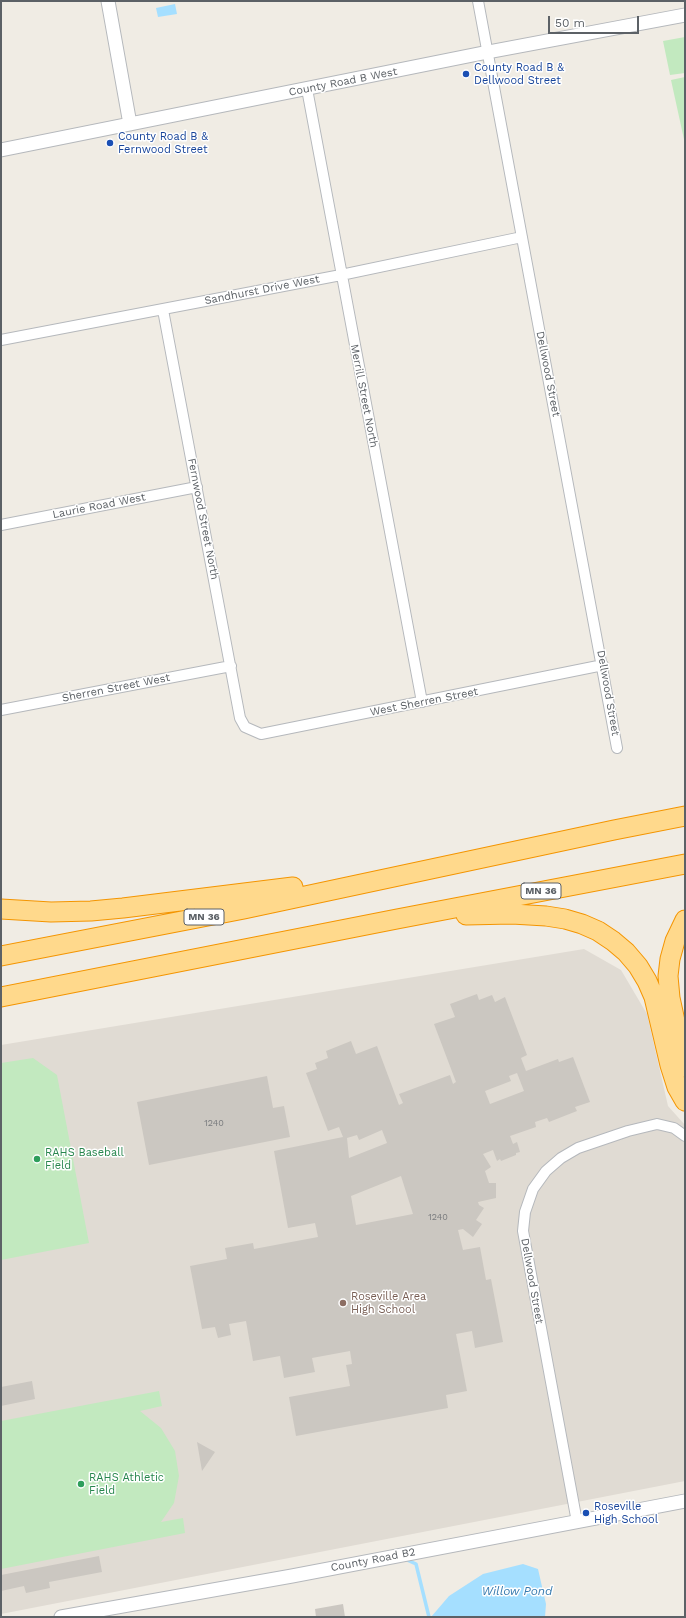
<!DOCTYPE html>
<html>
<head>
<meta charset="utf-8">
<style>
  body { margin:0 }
  #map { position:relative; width:686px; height:1618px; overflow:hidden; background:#f0ece4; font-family:"Work Sans",sans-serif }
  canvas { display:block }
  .frame { position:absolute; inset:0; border:2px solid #5c6166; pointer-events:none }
  .scale { position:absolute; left:548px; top:16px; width:91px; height:18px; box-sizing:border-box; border:2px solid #5c6166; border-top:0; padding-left:5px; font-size:12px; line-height:14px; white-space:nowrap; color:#5c6166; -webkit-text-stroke:3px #fff; paint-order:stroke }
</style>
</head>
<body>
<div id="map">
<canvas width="686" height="1618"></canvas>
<div class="frame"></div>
<div class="scale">50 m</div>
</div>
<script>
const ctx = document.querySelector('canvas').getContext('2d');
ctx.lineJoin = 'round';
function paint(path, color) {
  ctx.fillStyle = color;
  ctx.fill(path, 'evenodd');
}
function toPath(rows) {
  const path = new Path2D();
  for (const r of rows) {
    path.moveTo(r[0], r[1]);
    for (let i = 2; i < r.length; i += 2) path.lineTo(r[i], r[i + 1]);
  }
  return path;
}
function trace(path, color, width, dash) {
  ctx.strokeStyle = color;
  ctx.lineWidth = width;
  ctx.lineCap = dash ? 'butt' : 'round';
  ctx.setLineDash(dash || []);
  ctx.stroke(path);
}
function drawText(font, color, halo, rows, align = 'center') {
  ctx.font = font + ' "Work Sans",sans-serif';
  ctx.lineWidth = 3;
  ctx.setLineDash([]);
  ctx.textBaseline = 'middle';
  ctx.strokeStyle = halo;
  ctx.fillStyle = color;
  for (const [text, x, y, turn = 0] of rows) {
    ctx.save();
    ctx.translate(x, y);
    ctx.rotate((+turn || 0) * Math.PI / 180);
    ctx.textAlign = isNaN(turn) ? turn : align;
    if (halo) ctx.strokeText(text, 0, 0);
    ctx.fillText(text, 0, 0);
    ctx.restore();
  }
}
paint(toPath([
  [584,949,621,970,647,1014,668,1106,685,1125,685,1481,1,1614,1,1045]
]), '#e0dbd3');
paint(toPath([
  [685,37,685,73,670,75,663,41],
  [685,77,685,144,671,80],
  [33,1058,57,1075,89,1243,1,1260,1,1063],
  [159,1391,162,1406,140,1411,161,1428,175,1451,179,1476,174,1503,161,1522,183,1518,185,1533,1,1569,1,1421]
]), '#c2e9bf');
paint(toPath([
  [175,4,177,14,158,17,156,8],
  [523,1564,538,1569,546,1604,545,1617,431,1617,449,1596,483,1574]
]), '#a5dfff');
trace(toPath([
  [405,1559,416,1564,429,1617]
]), '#a5dfff', 3.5);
paint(toPath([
  [477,994,479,1000,492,995,495,1002,505,997,527,1055,521,1058,526,1071,558,1059,559,1062,573,1057,590,1102,575,1107,577,1111,549,1122,547,1118,535,1122,536,1127,510,1136,513,1144,517,1142,520,1152,516,1153,516,1155,501,1161,500,1159,497,1161,493,1150,483,1154,491,1167,485,1171,489,1183,496,1183,496,1198,478,1202,479,1205,484,1208,476,1220,482,1224,473,1237,463,1229,458,1230,463,1250,480,1247,486,1280,491,1279,503,1342,475,1348,472,1331,456,1334,467,1391,446,1395,448,1408,296,1436,289,1397,350,1386,346,1365,352,1364,350,1351,312,1358,315,1372,284,1378,280,1356,253,1361,246,1321,229,1324,231,1335,218,1338,215,1327,202,1329,190,1266,227,1259,225,1248,253,1243,254,1249,318,1237,315,1223,288,1228,274,1151,343,1137,339,1127,328,1131,306,1073,317,1069,315,1063,328,1058,326,1051,351,1041,356,1054,377,1046,399,1105,403,1103,399,1094,450,1075,453,1084,456,1082,434,1024,455,1017,450,1004],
  [517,1073,524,1091,490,1104,485,1091,511,1081,509,1076],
  [382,1130,387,1143,349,1158,347,1138,357,1135,359,1140],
  [401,1176,413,1214,356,1225,351,1196],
  [267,1076,273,1108,284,1106,290,1137,149,1165,137,1102],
  [32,1381,35,1399,1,1406,1,1387],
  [197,1442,215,1452,202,1471],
  [99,1556,102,1572,49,1582,50,1588,26,1593,24,1586,1,1591,1,1575],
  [343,1604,345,1617,316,1617,315,1609]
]), '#cbc7c1');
const minor = toPath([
  [478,1,617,748],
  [307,89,422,702],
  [163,310,240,718,245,727,261,734,603,665],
  [1,340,341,275,522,237],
  [1,525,197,487],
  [1,710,231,666],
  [577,1522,523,1231,525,1212,533,1189,546,1171,561,1158,578,1148,628,1131,657,1124,674,1128,685,1136]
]);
const tertiary = toPath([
  [108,1,130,124],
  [1,150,488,52,685,15],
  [61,1617,292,1576,685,1501]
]);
const motorway = toPath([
  [1,909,51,912,91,911,123,908,293,887],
  [466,915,512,914,546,916,565,919,582,924,598,931,613,941,626,952,638,966,647,981,654,997,670,1065,677,1087,685,1101],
  [685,920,675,941,670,959,668,976,670,998,685,1067],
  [1,956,244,909,614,830,685,816],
  [1,997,397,919,685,864]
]);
trace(minor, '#b5b8bc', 12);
trace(tertiary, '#b5b8bc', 15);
trace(motorway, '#f49500', 21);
trace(minor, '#fff', 10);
trace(tertiary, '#fff', 13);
trace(motorway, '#ffd98c', 19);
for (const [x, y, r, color] of [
  [466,74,4,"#1a4fb4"],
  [110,143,4,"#1a4fb4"],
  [37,1159,4,"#2e9e5b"],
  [343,1303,4,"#8d6e63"],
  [81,1484,4,"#2e9e5b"],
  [586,1513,4,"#1a4fb4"]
]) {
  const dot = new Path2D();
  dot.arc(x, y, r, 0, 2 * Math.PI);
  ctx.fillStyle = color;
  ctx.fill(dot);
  trace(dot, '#fff', 1.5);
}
drawText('9px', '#787a7d', null, [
  ["1240",214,1123],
  ["1240",438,1217]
]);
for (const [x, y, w] of [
  [541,891,40],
  [204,917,40]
]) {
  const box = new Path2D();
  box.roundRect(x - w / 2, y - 8, w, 16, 3);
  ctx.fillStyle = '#fff';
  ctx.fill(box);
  trace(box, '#5c6166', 1);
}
drawText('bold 10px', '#5c6166', null, [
  ["MN 36",541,891],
  ["MN 36",204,917]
]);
drawText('11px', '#164399', '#fff', [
  ["County Road B &",474,68],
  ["Dellwood Street",474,81],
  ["County Road B &",118,137],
  ["Fernwood Street",118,150],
  ["Roseville",594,1507],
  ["High School",594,1520]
], 'left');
drawText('11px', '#5c6166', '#fff', [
  ["County Road B West",343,82,-11],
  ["Sandhurst Drive West",262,290,-11],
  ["Dellwood Street",548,374,79],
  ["Merrill Street North",364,396,79],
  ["Laurie Road West",99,506,-11],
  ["Fernwood Street North",203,519,79],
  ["Sherren Street West",116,688,-11],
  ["Dellwood Street",608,693,80],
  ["West Sherren Street",424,702,-11],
  ["Dellwood Street",532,1281,80],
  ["County Road B2",373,1560,-11]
]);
drawText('11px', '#27864d', '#fff', [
  ["RAHS Baseball",45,1153],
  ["Field",45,1166],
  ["RAHS Athletic",89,1478],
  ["Field",89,1491]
], 'left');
drawText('11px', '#785e54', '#fff', [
  ["Roseville Area",351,1297],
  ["High School",351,1310]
], 'left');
drawText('italic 12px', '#377bb0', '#fff', [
  ["Willow Pond",517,1591]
]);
</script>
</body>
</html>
